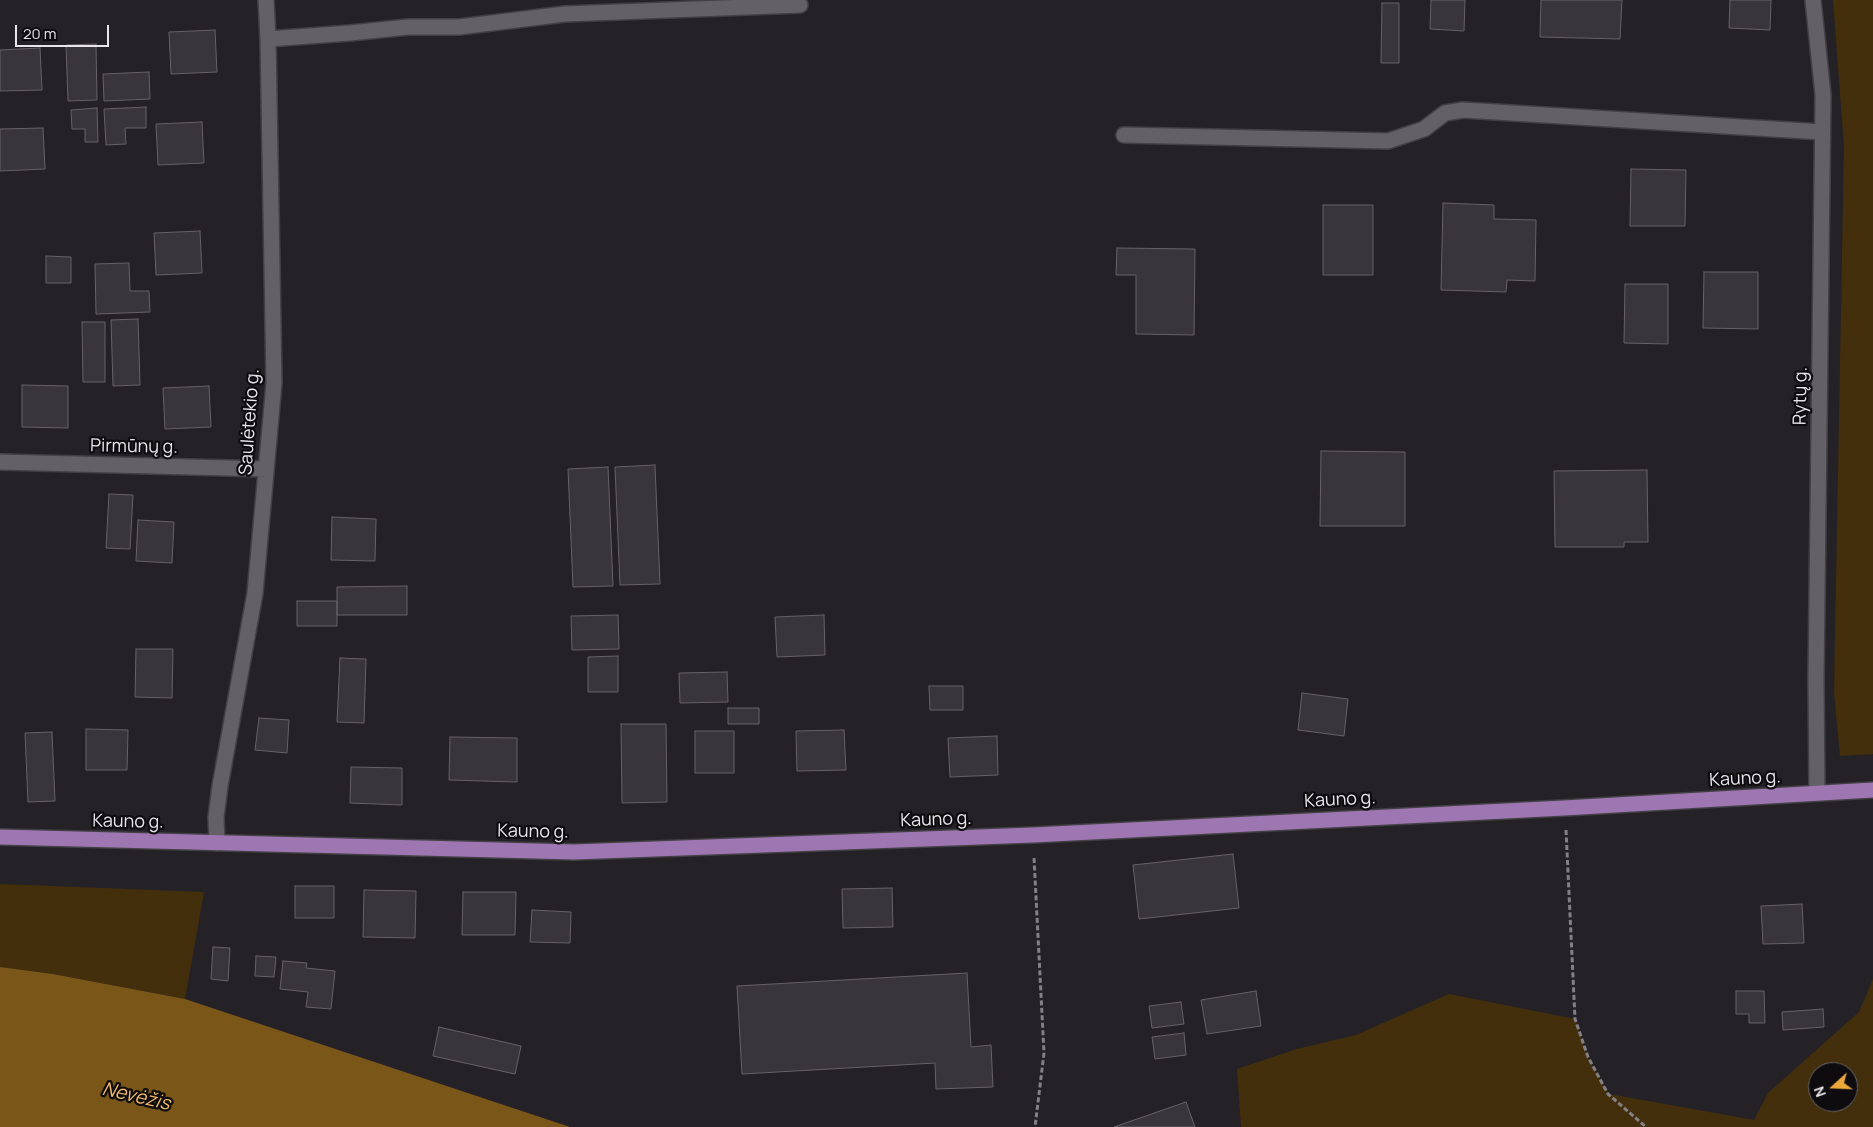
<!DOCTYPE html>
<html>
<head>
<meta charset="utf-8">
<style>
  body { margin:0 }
  #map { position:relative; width:1873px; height:1127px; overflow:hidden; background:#252227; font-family:Manrope,sans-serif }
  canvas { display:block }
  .north { position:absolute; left:1808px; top:1062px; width:50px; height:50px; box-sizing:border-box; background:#0e0c0e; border:1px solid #656366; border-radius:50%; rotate:250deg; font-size:14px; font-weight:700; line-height:20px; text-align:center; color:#e8e6ea }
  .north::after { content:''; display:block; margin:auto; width:18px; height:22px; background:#eba93a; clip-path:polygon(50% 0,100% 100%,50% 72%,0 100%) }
  .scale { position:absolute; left:15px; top:25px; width:94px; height:22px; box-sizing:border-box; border:2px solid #e8e6ea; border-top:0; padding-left:6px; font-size:15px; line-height:18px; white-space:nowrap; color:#e8e6ea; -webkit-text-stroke:4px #0e0c0e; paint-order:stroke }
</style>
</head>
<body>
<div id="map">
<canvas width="1873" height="1127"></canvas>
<div class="north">N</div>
<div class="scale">20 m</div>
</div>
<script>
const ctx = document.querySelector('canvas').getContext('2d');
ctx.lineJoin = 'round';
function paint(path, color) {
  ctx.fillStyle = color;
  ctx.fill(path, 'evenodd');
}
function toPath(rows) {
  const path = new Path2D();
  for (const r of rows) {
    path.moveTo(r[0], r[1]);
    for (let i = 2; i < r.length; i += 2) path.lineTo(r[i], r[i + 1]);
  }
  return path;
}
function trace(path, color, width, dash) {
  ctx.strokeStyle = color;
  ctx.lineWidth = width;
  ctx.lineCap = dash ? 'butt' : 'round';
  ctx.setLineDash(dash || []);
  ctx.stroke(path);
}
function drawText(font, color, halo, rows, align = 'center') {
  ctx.font = font + ' Manrope,sans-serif';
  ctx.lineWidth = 4.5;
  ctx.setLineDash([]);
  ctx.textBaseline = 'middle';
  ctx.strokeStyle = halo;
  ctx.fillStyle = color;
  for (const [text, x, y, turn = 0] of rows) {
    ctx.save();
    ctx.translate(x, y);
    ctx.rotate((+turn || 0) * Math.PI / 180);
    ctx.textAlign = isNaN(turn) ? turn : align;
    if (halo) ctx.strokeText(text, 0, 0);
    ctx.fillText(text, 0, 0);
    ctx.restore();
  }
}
paint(toPath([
  [1833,0,1873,0,1873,754,1840,756,1834,692,1844,146],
  [0,884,204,892,185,999,53,974,0,967],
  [1873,979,1873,1127,1241,1127,1237,1069,1297,1049,1356,1035,1449,994,1575,1019,1588,1057,1609,1094,1754,1120,1768,1093,1859,1012],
  [1818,1072,1848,1072,1848,1102,1818,1102]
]), '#442f0d');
paint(toPath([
  [0,967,53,974,185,999,570,1127,0,1127]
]), '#7a5619');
const building = toPath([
  [1431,0,1465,0,1464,31,1430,29,1431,0],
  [1541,0,1622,0,1620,39,1540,37,1541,0],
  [1730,0,1771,0,1770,30,1729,28,1730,0],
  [1382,3,1399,3,1399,63,1381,63,1382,3],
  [215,30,217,72,171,74,169,32,215,30],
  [96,44,97,100,68,101,66,45,96,44],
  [40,48,42,90,0,91,0,50,40,48],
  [149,72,150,99,104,101,103,74,149,72],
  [146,107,146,128,125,128,126,144,106,145,104,109,146,107],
  [97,108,98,142,85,142,85,129,72,129,71,110,97,108],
  [202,122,204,163,158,165,156,124,202,122],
  [43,128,45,169,0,171,0,129,43,128],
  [1631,169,1686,170,1685,226,1630,226,1631,169],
  [1443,203,1494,205,1494,219,1536,220,1535,281,1507,280,1506,292,1441,290,1443,203],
  [1323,205,1373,205,1373,275,1323,275,1323,205],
  [200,231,202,273,156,275,154,233,200,231],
  [1117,248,1195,249,1194,335,1136,334,1136,275,1116,275,1117,248],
  [46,256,71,257,71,283,46,283,46,256],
  [129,263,130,291,149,291,150,312,96,314,95,264,129,263],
  [1704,272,1758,272,1758,329,1703,328,1704,272],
  [1625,284,1668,284,1668,344,1624,343,1625,284],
  [138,319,140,385,113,386,111,320,138,319],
  [82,322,105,322,105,382,83,382,82,322],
  [22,385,68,386,68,428,22,427,22,385],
  [209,386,211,427,165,429,163,388,209,386],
  [1321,451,1405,452,1405,526,1320,526,1321,451],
  [655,465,660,584,620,585,615,467,655,465],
  [608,467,613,586,573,587,568,469,608,467],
  [1647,470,1648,542,1624,542,1624,547,1555,547,1554,471,1647,470],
  [109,494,133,495,130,549,106,548,109,494],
  [332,517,376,519,375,561,331,560,332,517],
  [138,520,174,522,172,563,136,561,138,520],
  [407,586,407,615,337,615,337,587,407,586],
  [297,601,337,601,337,626,297,626,297,601],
  [618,615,619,649,572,650,571,616,618,615],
  [824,615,825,655,777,657,775,617,824,615],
  [136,649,173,649,172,698,135,697,136,649],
  [618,656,618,692,588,692,588,657,618,656],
  [340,658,366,659,364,723,337,722,340,658],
  [727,672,728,702,680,703,679,673,727,672],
  [929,686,963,686,963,710,930,710,929,686],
  [1302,693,1348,699,1344,736,1298,730,1302,693],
  [728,708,759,708,759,724,728,724,728,708],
  [259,718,289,720,287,753,255,750,259,718],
  [621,724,666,724,667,802,622,803,621,724],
  [86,729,128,730,127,770,86,770,86,729],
  [844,730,846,770,797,771,796,731,844,730],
  [695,731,734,731,734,773,695,773,695,731],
  [52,732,55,801,28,802,25,733,52,732],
  [997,736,998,775,950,777,948,738,997,736],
  [450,737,517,738,517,782,449,780,450,737],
  [351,767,402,768,402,805,350,803,351,767],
  [1233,854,1239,908,1139,919,1133,865,1233,854],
  [295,886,334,886,334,918,295,918,295,886],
  [892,888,893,927,843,928,842,889,892,888],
  [364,890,416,891,415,938,363,937,364,890],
  [463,892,516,892,515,935,462,935,463,892],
  [1802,904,1804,943,1763,944,1761,906,1802,904],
  [532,910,571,912,570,943,530,942,532,910],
  [213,947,230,948,228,981,211,979,213,947],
  [256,956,276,957,274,977,255,976,256,956],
  [283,961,307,963,306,968,335,971,331,1009,306,1007,308,992,280,989,283,961],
  [967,973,971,1047,991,1045,993,1087,936,1089,935,1063,742,1074,737,986,967,973],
  [1256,991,1261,1026,1207,1034,1201,1000,1256,991],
  [1736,991,1764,991,1765,1023,1749,1023,1749,1014,1736,1014,1736,991],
  [1181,1002,1184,1024,1152,1028,1149,1006,1181,1002],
  [1823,1009,1824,1027,1783,1030,1782,1012,1823,1009],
  [439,1027,521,1046,515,1074,433,1056,439,1027],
  [1184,1033,1186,1055,1155,1059,1152,1037,1184,1033],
  [1186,1102,1195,1127,1114,1127,1186,1102]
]);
paint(building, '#39363b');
trace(building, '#666268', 1);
const minor = toPath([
  [1813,0,1823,95,1816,679,1817,793],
  [268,39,350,33,408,27,459,27,565,14,800,5],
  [1124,135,1388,141,1424,129,1445,113,1463,110,1822,132],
  [0,462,266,469],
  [217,843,216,817,220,786,255,593,274,383,268,39,266,0]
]);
const major = toPath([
  [0,837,574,852,1033,835,1564,808,1873,790]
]);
trace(minor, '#424044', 18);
trace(major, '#424044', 18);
trace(toPath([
  [1566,830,1575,1019,1588,1057,1608,1094,1646,1127],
  [1034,858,1044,1053,1035,1127]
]), '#838185', 3, [5, 2.5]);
trace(minor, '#636066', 15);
trace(major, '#9d76b2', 15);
drawText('18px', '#e8e6ea', '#0e0c0e', [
  ["Rytų g.",1801,396,-89],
  ["Saulėtekio g.",250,422,-86],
  ["Pirmūnų g.",134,447,1],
  ["Kauno g.",1745,779,-3],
  ["Kauno g.",1340,800,-3],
  ["Kauno g.",936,820,-2],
  ["Kauno g.",128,822,1],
  ["Kauno g.",533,832,1]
]);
drawText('italic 19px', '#f0b967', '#0e0c0e', [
  ["Nevėžis",136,1097,13]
]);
</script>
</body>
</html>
